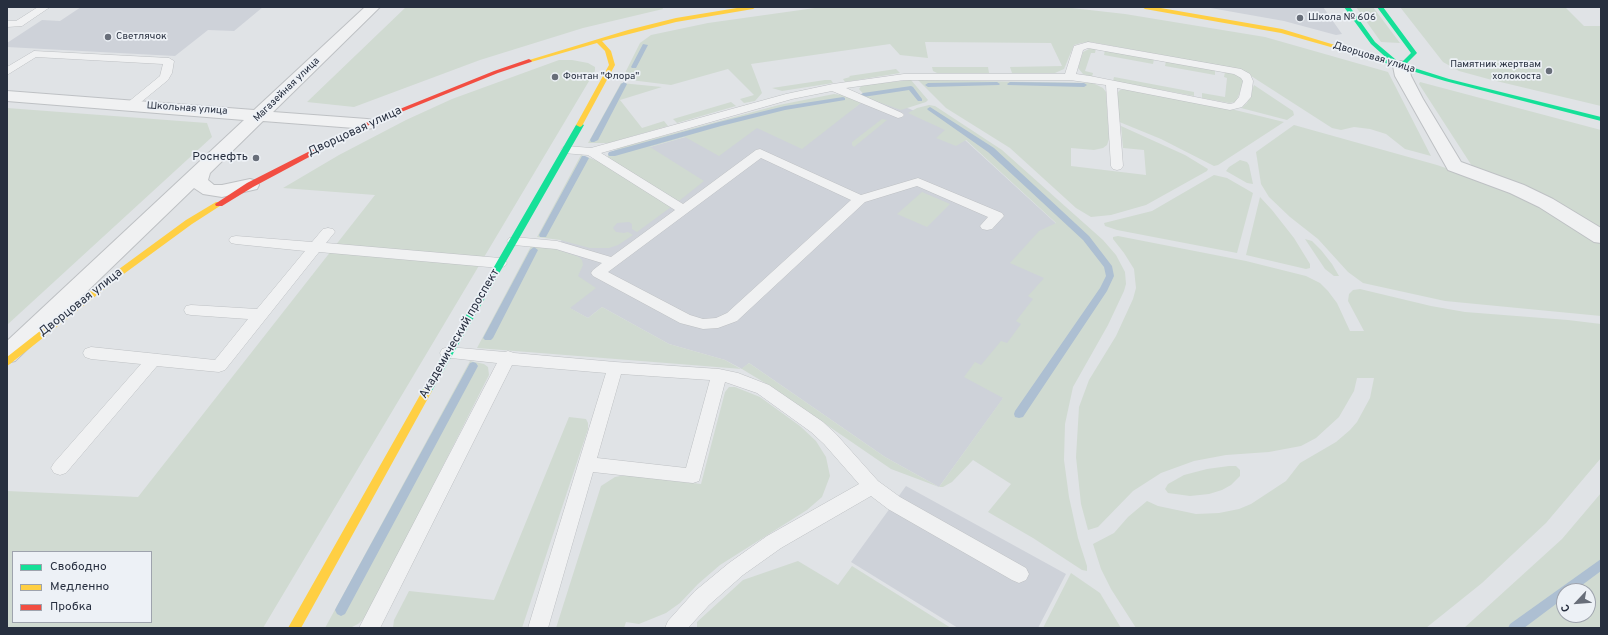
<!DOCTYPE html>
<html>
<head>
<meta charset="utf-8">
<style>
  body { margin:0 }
  #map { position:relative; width:1608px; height:635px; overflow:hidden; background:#e0e3e6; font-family:Overpass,sans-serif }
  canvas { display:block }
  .frame { position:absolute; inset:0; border:8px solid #272f3f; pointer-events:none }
  .legend { position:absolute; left:12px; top:551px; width:140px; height:72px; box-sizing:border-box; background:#edf1f6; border:1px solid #9ea3ad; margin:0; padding:5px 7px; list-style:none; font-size:12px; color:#272f3f }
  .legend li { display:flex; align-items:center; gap:8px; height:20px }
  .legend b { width:20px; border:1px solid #9ea3ad }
  .north { position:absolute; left:1556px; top:583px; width:40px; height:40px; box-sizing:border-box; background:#edf1f6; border:1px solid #9ea3ad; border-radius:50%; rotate:244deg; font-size:11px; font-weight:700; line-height:16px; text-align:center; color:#272f3f }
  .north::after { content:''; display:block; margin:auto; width:14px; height:18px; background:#686e79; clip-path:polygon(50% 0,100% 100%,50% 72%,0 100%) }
</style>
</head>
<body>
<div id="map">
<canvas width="1608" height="635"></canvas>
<div class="frame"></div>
<ul class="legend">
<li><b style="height:5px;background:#16e098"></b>Свободно</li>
<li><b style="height:5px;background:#ffcf43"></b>Медленно</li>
<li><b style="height:5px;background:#f24e42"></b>Пробка</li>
</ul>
<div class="north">С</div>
</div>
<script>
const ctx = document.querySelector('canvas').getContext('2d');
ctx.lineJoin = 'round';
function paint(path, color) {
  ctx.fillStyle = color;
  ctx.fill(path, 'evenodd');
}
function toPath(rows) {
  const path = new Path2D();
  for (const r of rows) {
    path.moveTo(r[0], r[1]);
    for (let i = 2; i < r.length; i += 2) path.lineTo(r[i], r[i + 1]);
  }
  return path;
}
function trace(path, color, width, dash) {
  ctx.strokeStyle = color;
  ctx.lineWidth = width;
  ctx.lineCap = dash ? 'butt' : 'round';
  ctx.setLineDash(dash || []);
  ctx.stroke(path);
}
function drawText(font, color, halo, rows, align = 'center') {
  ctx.font = font + ' Overpass,sans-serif';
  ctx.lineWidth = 3.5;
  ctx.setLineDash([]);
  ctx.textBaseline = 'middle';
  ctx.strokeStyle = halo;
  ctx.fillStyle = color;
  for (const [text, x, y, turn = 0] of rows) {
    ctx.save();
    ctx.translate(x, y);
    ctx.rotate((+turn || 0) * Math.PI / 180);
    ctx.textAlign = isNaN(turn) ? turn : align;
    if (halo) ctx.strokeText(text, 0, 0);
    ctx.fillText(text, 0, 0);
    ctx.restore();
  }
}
paint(toPath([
  [81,7,263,7,234,31,208,30,175,56,7,47,7,43,42,20,60,21],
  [1205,7,1323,7,1342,34,1336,35,1284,21],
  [878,97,910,109,939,123,965,140,1086,251,1002,400,939,487,885,457,749,363,742,369,725,360,669,344,602,307,588,318,534,289,604,165,650,147,717,128,854,108,867,98],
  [906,486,1066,574,1038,628,958,628,851,562]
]), '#ced2d9');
paint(toPath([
  [406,7,662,7,663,9,583,28,480,60,354,107,307,102],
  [822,7,1063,7,1125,14,1265,37,1388,72,1431,156,1405,149,1386,134,1370,129,1354,127,1341,130,1332,128,1248,74,1238,69,1091,42,1081,43,1074,45,1064,69,1055,73,1012,73,1010,67,1062,66,1051,43,925,42,928,58,900,55,890,44,751,64,762,93,755,101,744,103,740,99,754,95,728,69,671,85,622,79,640,43,651,35,708,23],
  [1356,7,1373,7,1400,43,1381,42],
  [1400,7,1565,7,1584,26,1601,26,1601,106,1492,80,1459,71,1443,62],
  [1096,48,1095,53,1091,53,1085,71,1093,73,1092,77,1083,74,1078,68,1083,52,1089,49],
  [1105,50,1154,59,1153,64,1104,55],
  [559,60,572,60,588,63,595,67,595,71,263,628,7,628,7,491,138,497,375,195,283,188,339,155,406,120,452,99],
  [13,552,151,552,151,622,13,622],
  [1166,61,1215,70,1215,75,1165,66],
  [932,67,988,67,989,73,937,73,933,71],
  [896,69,900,73,845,82,843,79,850,77,849,76],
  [1225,72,1241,76,1244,81,1236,102,1229,103,1202,98,1202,93,1225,97,1227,78,1224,77],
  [1114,77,1194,92,1194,96,1113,81],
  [825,80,831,80,833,83,782,91,772,88],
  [911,80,928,100,926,102,901,110,867,98,859,89,862,85],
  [918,80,1093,83,1103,88,1106,92,1109,139,1107,145,1103,148,1094,150,1071,148,1071,166,1146,175,1144,150,1123,148,1121,126,1185,155,1208,169,1207,171,1146,205,1111,215,1091,217,1076,208,1010,148,946,108],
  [1420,82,1601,130,1601,228,1546,197,1472,166,1419,84],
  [621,83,662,87,620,100,642,128,664,121,668,126,609,143,588,143],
  [1254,85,1293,111,1294,115,1287,120,1241,108,1247,103],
  [1125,89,1235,110,1284,122,1218,165,1214,166,1161,139,1117,121,1117,93,1120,90],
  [834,94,842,95,861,103,802,149,757,128,719,156,685,137,650,147,704,181,679,201,610,160,608,157,608,154,619,148,779,105],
  [731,102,736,106,677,123,673,119],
  [929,105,935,106,1002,150,1103,240,1116,255,1125,272,1126,284,1124,291,1108,325,1073,387,1065,424,1064,460,1069,497,1078,538,1087,566,1087,571,1082,570,1033,538,988,512,1011,484,973,460,952,482,943,487,939,487,891,469,770,386,742,369,477,348,531,246,555,249,579,257,582,260,583,265,578,276,596,288,570,308,588,318,602,307,669,344,725,360,741,369,749,363,885,457,939,487,1003,398,964,377,975,362,981,365,1001,341,1007,343,1021,324,1016,321,1033,299,1028,296,1044,278,1010,263,1039,231,1056,223,966,140,956,146,936,138,945,130,908,113,917,108],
  [7,108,207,123,212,137,7,325],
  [882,119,887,120,854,147,852,145,852,142],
  [1294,125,1437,165,1486,182,1536,204,1601,244,1601,316,1445,301,1363,283,1348,272,1318,239,1290,217,1269,197,1261,184,1256,152],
  [581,155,598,161,671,207,637,232,632,229,632,224,629,222,617,223,613,228,616,232,624,233,628,232,633,235,618,245,609,248,590,248,560,240,537,237],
  [1240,160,1247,162,1249,165,1253,184,1247,183,1226,171,1229,167],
  [1214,175,1227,178,1253,193,1237,253,1117,230,1105,226,1104,223,1152,211],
  [922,192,950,204,927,227,897,214],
  [1260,197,1272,210,1294,238,1310,264,1310,268,1306,269,1246,255],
  [1118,236,1246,261,1306,276,1320,283,1328,291,1337,303,1350,331,1364,331,1348,301,1349,294,1353,290,1360,289,1431,306,1465,312,1568,320,1601,324,1601,458,1546,523,1482,583,1426,628,1136,628,1111,589,1101,569,1093,544,1114,533,1128,517,1147,501,1158,506,1196,514,1219,513,1239,509,1251,504,1286,481,1300,463,1336,442,1350,430,1357,422,1370,398,1374,378,1357,378,1354,391,1339,417,1316,438,1301,446,1269,452,1226,455,1194,461,1161,473,1133,491,1098,527,1088,530,1081,504,1076,457,1079,407,1089,380,1116,336,1133,299,1136,288,1134,269,1124,253,1113,239,1113,237],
  [1305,239,1312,241,1321,250,1332,264,1339,276,1334,276,1325,269],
  [470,361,484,364,488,367,489,375,367,616,358,624,350,628,325,628],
  [729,387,735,387,760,397,800,426,816,441,826,457,830,476,822,497,807,510,720,565,698,584,680,603,666,613,639,624,626,622,624,628,556,628,601,486,615,477,625,475,701,484,725,392],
  [569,417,586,419,588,423,588,429,522,628,393,628,394,620,409,591,494,600],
  [1229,466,1236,466,1240,470,1240,476,1231,485,1222,490,1209,494,1190,496,1168,493,1165,489,1168,484,1184,475,1207,469],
  [1601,493,1601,628,1464,628,1562,539],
  [1564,591,1588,591,1588,615,1564,615],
  [798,561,838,585,852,566,951,628,697,628,697,622,743,580],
  [1071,573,1100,593,1121,628,1043,628]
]), '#d0dad1');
paint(toPath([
  [643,44,648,45,636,68,632,68,631,67,643,44],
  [624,82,627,84,598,140,594,142,591,142,590,140,621,84,624,82],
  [997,82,1000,84,999,85,928,87,925,85,928,83,997,82],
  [1010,82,1084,83,1087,85,1084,87,1008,85,1007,84,1010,82],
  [911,86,913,87,922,99,922,101,918,101,909,90,863,97,860,95,863,93,911,86],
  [843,97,845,98,845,100,785,110,721,126,615,156,609,156,608,154,609,152,719,122,785,106,843,97],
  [930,107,994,148,1089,236,1112,266,1114,276,1107,291,1023,417,1019,418,1015,417,1014,414,1015,411,1100,288,1106,276,1104,267,1083,240,988,152,928,110,927,109,930,107],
  [582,156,585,156,589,158,547,235,546,237,540,237,539,235,582,156],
  [534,247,538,250,493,338,491,340,485,340,483,338,530,250,534,247],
  [473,362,476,363,478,366,345,614,341,616,337,614,335,610,337,606,470,363,473,362],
  [1601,559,1601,571,1574,591,1564,591,1564,598,1524,628,1508,628,1510,624,1601,559]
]), '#adbfd2');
const lane = toPath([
  [38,7,50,7,22,26,7,27,7,21,16,21,38,7],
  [1088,42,1241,69,1250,74,1253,81,1251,97,1242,107,1230,110,1117,88,1123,166,1121,169,1117,170,1113,169,1111,166,1106,85,1070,80,904,80,846,88,902,113,904,115,902,117,898,118,832,91,792,99,601,153,683,204,756,150,760,149,861,195,918,178,1002,213,1004,216,992,229,987,230,982,229,980,226,988,217,917,186,865,202,737,321,718,328,703,329,680,323,593,276,591,273,593,270,602,263,556,249,514,245,509,244,507,241,509,238,514,237,557,241,611,257,675,210,588,155,563,153,561,150,563,147,567,146,591,148,786,94,833,84,904,74,1065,74,1074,46,1088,42],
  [1088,48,1234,74,1241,78,1243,81,1239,97,1234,103,1230,104,1090,76,1076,74,1083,50,1088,48],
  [761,158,851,200,727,313,716,318,703,319,690,315,608,272,761,158],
  [34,51,169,58,174,61,172,73,168,80,135,107,131,108,127,107,125,105,127,103,160,76,163,64,36,57,7,75,7,67,34,51],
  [328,228,333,229,335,232,326,243,500,258,505,260,507,263,505,266,500,268,319,252,225,370,219,372,157,366,66,473,60,475,54,473,51,468,54,463,141,364,91,359,85,357,83,353,85,349,91,347,215,360,248,319,191,315,186,314,184,310,186,306,191,305,257,309,305,251,236,244,231,243,229,240,231,237,236,236,312,242,323,229,328,228],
  [448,347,505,352,508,351,514,353,615,362,719,369,738,373,769,385,823,422,836,434,878,481,900,497,1026,568,1029,574,1026,580,1019,583,1012,580,888,509,871,496,781,548,743,575,709,605,688,628,665,628,668,621,695,591,729,563,767,536,859,484,824,444,811,432,757,393,725,382,699,481,693,483,593,472,548,628,528,628,606,373,512,365,380,628,359,628,497,363,442,357,440,353,442,349,448,347],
  [621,374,710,380,686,468,597,458,621,374]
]);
const street = toPath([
  [365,7,380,7,273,112,367,119,373,120,376,124,373,128,367,129,263,121,210,173,208,180,214,185,222,185,250,179,257,181,259,185,257,189,222,197,203,194,194,188,15,361,7,363,7,341,244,120,7,101,7,91,254,110,365,7],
  [1401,61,1407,63,1409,66,1411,76,1423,99,1461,162,1524,185,1553,199,1601,228,1601,243,1594,242,1539,207,1510,193,1448,170,1395,76,1393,66,1395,63,1401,61]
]);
trace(lane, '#bec1c4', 1);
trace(street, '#bec1c4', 2);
paint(lane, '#f0f1f2');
paint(street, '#f0f1f2');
paint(toPath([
  [1344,7,1350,7,1375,42,1395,59,1396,60,1394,62,1400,64,1411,53,1377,7,1383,7,1417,53,1405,65,1449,79,1601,117,1601,121,1445,81,1366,57,1365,56,1368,54,1390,61,1371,44,1344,7],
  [580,123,584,125,430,394,424,394,422,391,424,388,576,125,580,123]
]), '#16e098');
paint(toPath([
  [743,7,756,7,753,9,676,22,602,41,611,51,615,65,582,126,580,127,576,125,609,65,605,51,597,43,531,62,526,61,628,30,676,18,743,7],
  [1142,7,1155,7,1282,29,1371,56,1366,57,1281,33,1145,9,1142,7],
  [216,202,222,202,223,204,192,224,121,276,10,364,7,366,7,357,115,272,186,220,216,202],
  [427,387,430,388,432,391,301,628,288,628,424,388,427,387]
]), '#ffcf43');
paint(toPath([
  [529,59,532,61,531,62,498,73,369,125,253,187,222,206,216,206,215,204,247,183,365,123,494,71,529,59]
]), '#f24e42');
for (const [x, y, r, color] of [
  [1300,18,4,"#686e79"],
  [108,37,4,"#686e79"],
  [1549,71,4,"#686e79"],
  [555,77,4,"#686e79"],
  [256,158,4,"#686e79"]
]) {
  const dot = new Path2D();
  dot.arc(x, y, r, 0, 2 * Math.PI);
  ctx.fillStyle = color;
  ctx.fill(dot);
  trace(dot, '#edf1f6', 1.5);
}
drawText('10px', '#272f3f', '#edf1f6', [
  ["Школа № 606",1308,18],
  ["Светлячок",116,37],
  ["Памятник жертвам",1541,65,"right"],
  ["холокоста",1541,77,"right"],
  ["Фонтан \"Флора\"",563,77]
], 'left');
drawText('10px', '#272f3f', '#edf1f6', [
  ["Дворцовая улица",1374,58,17],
  ["Магазейная улица",287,90,-44],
  ["Школьная улица",187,109,4]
]);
drawText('12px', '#272f3f', '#edf1f6', [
  ["Дворцовая улица",355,132,-25],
  ["Дворцовая улица",81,303,-38],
  ["Академический проспект",460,334,-60]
]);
drawText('12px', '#272f3f', '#edf1f6', [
  ["Роснефть",248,158]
], 'right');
</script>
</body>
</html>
